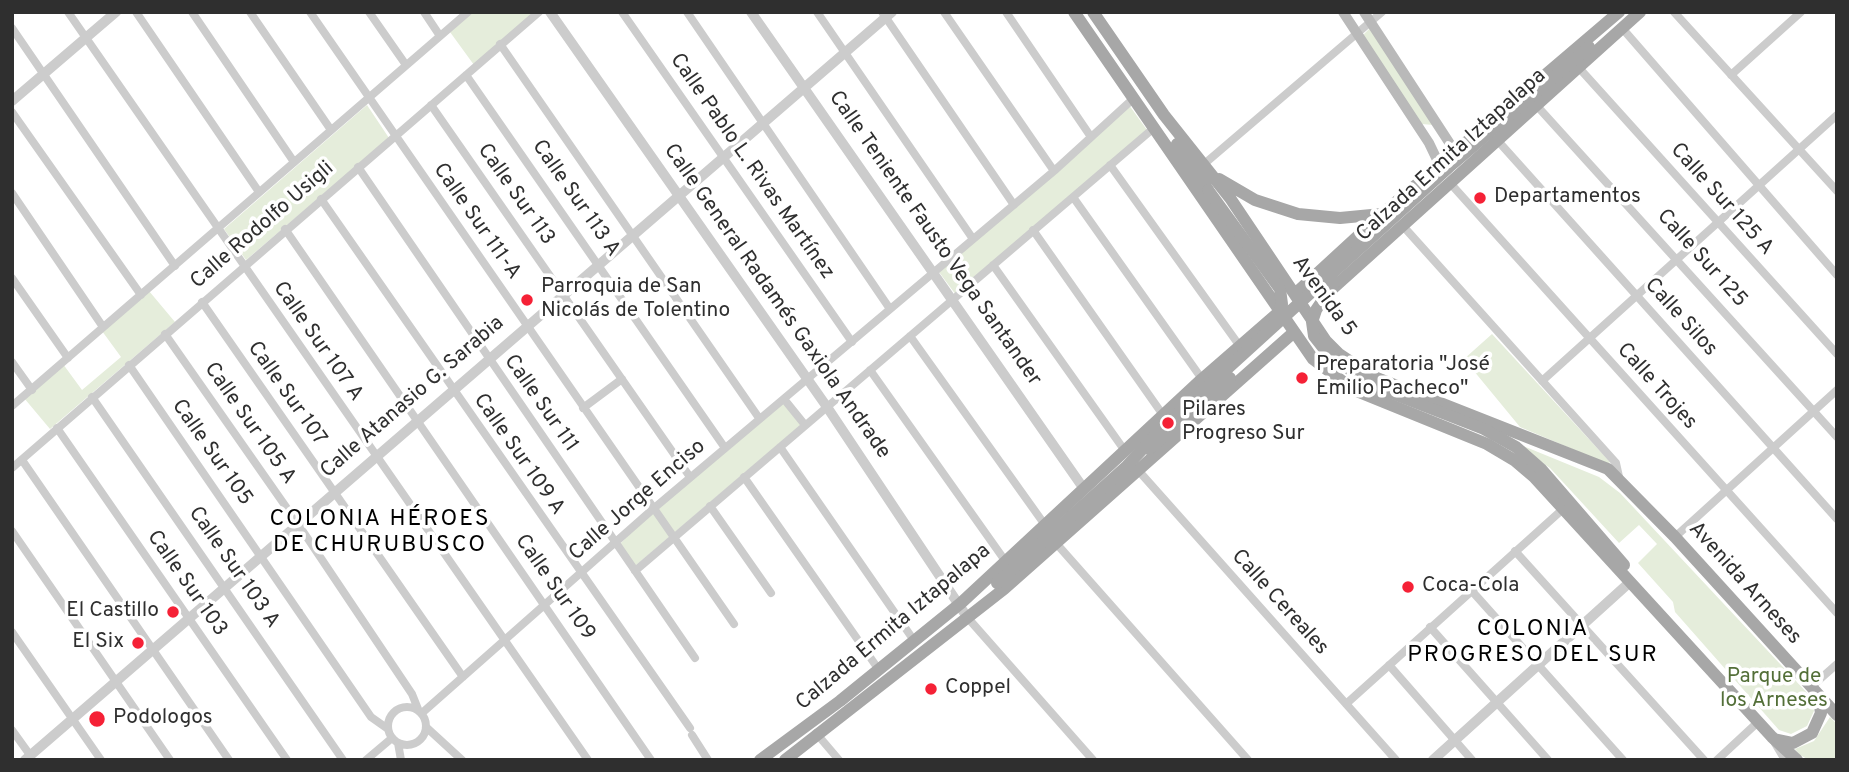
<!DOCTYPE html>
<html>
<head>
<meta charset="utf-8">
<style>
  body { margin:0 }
  #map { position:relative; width:1849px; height:772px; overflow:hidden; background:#fff; font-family:Overpass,sans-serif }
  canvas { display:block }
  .frame { position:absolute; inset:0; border:14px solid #2f2f2f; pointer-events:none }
</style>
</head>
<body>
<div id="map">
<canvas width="1849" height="772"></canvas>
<div class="frame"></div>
</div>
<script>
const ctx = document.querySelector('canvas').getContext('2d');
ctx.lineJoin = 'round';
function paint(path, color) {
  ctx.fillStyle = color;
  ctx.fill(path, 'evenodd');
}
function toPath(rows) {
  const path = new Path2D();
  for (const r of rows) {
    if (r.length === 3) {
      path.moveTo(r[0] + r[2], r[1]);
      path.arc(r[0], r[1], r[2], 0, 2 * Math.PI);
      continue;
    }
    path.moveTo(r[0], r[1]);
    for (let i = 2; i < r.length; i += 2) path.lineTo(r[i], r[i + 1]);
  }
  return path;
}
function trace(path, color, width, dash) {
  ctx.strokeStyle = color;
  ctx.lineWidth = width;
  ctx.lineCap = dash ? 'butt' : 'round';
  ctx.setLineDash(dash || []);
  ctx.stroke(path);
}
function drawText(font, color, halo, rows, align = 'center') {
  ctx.font = font + ' Overpass,sans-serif';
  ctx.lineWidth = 7;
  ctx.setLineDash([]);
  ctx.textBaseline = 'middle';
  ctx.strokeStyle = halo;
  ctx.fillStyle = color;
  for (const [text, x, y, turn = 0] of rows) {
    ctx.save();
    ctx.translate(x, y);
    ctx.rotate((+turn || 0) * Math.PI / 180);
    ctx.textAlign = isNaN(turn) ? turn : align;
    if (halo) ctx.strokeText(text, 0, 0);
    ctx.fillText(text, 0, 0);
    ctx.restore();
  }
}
paint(toPath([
  [473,12,536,12,474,65,450,32],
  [1371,27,1434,125,1421,124,1361,37],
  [367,105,389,138,246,260,224,229],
  [1129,105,1147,130,956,295,939,272],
  [149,291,175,322,50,429,24,398,63,364,82,390,121,357,102,331],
  [1492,334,1610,462,1608,464,1520,427,1464,359],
  [785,402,802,424,635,566,619,545,653,509],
  [1511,441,1599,477,1620,493,1811,697,1814,711,1807,726,1791,734,1779,730,1675,612,1673,602,1638,563,1657,544,1639,525,1619,543,1550,468],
  [1830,717,1837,724,1837,760,1809,760,1800,755,1795,749,1814,741]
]), '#e5eddb');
trace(toPath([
  [68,12,588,760],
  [136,12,259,192],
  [192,12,294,162],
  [250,12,331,130],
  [310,12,734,624],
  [369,12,406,65],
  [424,12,440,36],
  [622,12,852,342],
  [687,12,890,309],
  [817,12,973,239],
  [882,12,1014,205],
  [944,12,1054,171],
  [1006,12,1091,137],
  [1674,12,1837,191],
  [12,28,175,266],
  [1622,28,1837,275],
  [500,44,759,418],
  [1580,69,1837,354],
  [466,75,725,448],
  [1731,75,1801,12],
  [431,105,690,477],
  [1537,106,1837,437],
  [12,112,141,295],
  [1498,141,1837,519],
  [1110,165,1239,345],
  [1203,165,1382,12],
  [358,167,695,658],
  [1450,183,1837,613],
  [12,193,103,327],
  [1073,197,1202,379],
  [321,199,690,728],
  [1403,226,1616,463,1620,481],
  [285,229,651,760],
  [1033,230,1163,415],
  [993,265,1125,451],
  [12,278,68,358],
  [202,302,463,677],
  [165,334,298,524,412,694,418,709],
  [910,336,1045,525],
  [12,362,32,390],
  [129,365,371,717,388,729],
  [870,370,1006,562],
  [1542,381,1837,115],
  [92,397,343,760],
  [784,399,805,425],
  [12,406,468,12],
  [583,408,622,379],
  [57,428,287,760],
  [780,447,915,642],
  [22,460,229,760],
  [12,468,539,12],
  [1137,469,1396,760],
  [744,477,879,670],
  [710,506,771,593],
  [12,531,170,760],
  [1675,537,1837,390],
  [1055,542,1248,760],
  [1515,551,1704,760],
  [635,571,1155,127],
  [1471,590,1623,760],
  [967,617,1093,760],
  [1430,627,1548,760],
  [12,632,101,760],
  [1389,665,1472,760],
  [1811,687,1837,664],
  [1346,704,1563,509],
  [407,726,19],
  [422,713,653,509,1054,171,1134,98],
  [426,727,462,760],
  [12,730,30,755],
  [816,733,839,760],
  [692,735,708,760],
  [1773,740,1785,760],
  [398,743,401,760],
  [366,760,392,738],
  [1717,760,1758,722]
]), '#ccc', 8);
trace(toPath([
  [550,12,827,407,967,617],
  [751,12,1084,489],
  [12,101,116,12],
  [25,760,892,12],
  [1433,760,1630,582]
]), '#ccc', 10);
trace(toPath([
  [1343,12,1429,143,1440,166],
  [1364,12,1456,153]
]), '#b9b9b9', 10);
trace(toPath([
  [1074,12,1313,359,1354,390,1487,444,1514,460,1534,477,1772,737,1797,760],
  [1093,12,1164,115,1230,198,1326,341,1339,354,1372,376,1608,469,1675,537,1837,715],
  [1177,144,1208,190],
  [1219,179,1255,200,1298,214,1340,218,1382,214],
  [1331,290,1640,12],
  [1295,294,1382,214,1619,12],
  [1774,739,1793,743,1812,733,1821,713,1818,695],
  [760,760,840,701,961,603,1202,379,1279,312],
  [785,760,1004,589,1293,333]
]), '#a7a7a7', 12);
trace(toPath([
  [1208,190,1280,289,1282,304,1274,325],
  [1335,282,1316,310,1312,322,1314,336,1329,355,1376,387,1484,429,1516,447,1541,469,1624,565],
  [1149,449,1230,378],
  [997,583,1126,467,1162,428,1449,167,1589,47]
]), '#a7a7a7', 12);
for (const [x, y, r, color] of [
  [1480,198,7,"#f52136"],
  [527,300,7,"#f52136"],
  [1302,378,7,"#f52136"],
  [1168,423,7,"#f52136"],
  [1408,587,7,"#f52136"],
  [173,612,7,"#f52136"],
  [138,643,7,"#f52136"],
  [931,689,7,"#f52136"],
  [97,719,9,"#f52136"]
]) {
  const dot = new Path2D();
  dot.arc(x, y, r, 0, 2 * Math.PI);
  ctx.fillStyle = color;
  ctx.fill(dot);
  trace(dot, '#fff', 2.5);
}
drawText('21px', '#2f2f2f', '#fff', [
  ["Calzada Ermita Iztapalapa",1452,156,-42],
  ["Calle Pablo L. Rivas Martínez",751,167,55],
  ["Calle Sur 113",515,195,55],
  ["Calle Sur 113 A",575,199,55],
  ["Calle Sur 125 A",1721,200,48],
  ["Calle Sur 111-A",476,222,55],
  ["Calle Rodolfo Usigli",263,226,-41],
  ["Calle Teniente Fausto Vega Santander",934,239,55],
  ["Calle Sur 125",1701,259,48],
  ["Avenida 5",1323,297,54],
  ["Calle General Radamés Gaxiola Andrade",776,302,55],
  ["Calle Silos",1680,318,48],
  ["Calle Sur 107 A",317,342,55],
  ["Calle Trojes",1656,387,48],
  ["Calle Sur 107",286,394,55],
  ["Calle Atanasio G. Sarabia",413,398,-41],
  ["Calle Sur 111",540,404,55],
  ["Calle Sur 105 A",249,424,55],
  ["Calle Sur 105",211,453,55],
  ["Calle Sur 109 A",518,455,55],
  ["Calle Jorge Enciso",638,501,-41],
  ["Calle Sur 103 A",233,568,55],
  ["Calle Sur 103",186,584,55],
  ["Avenida Arneses",1744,584,48],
  ["Calle Sur 109",554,588,55],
  ["Calle Cereales",1279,603,48],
  ["Calzada Ermita Iztapalapa",894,628,-40]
]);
drawText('21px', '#2f2f2f', '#fff', [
  ["Departamentos",1494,198],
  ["Parroquia de San",541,288],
  ["Nicolás de Tolentino",541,312],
  ["Preparatoria \"José",1316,366],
  ["Emilio Pacheco\"",1316,390],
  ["Pilares",1182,411],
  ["Progreso Sur",1182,435],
  ["Coca-Cola",1422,587],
  ["El Castillo",159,612,"right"],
  ["El Six",124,643,"right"],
  ["Coppel",945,689],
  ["Podologos",113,719]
], 'left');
drawText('21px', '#536f38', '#fff', [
  ["Parque de",1774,678],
  ["los Arneses",1774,702]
]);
ctx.letterSpacing = '2px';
drawText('23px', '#000', '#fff', [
  ["COLONIA HÉROES",380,520],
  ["DE CHURUBUSCO",380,546],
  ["COLONIA",1533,630],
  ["PROGRESO DEL SUR",1533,656]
]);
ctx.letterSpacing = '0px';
</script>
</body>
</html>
